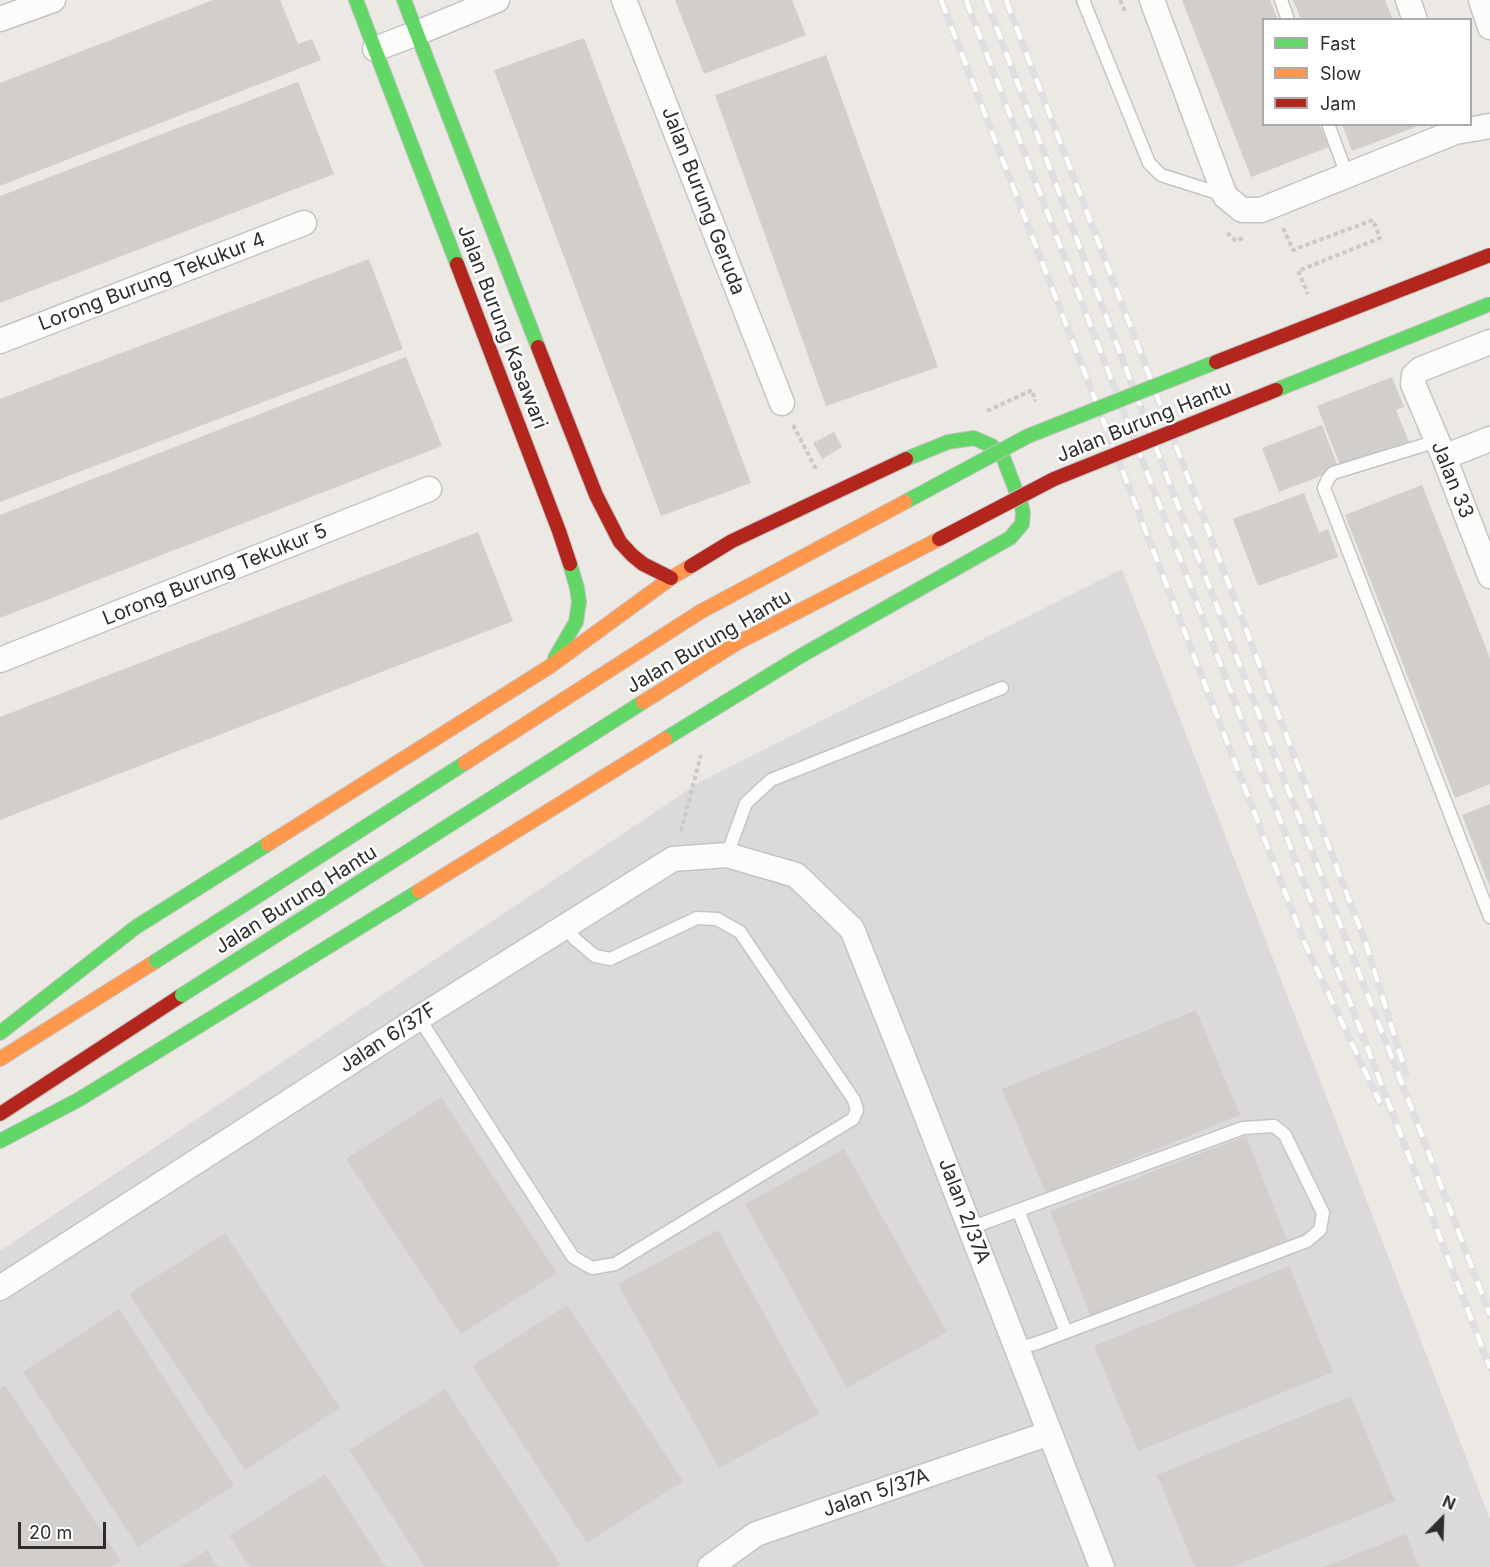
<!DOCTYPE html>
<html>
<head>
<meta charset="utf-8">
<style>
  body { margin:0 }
  #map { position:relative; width:1490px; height:1567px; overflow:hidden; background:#ece8e4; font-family:Inter,sans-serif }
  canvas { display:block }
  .legend { position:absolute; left:1262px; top:18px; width:210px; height:108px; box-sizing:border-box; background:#fff; border:2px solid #ababab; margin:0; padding:8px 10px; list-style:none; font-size:18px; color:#2e2e2e }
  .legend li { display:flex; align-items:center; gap:12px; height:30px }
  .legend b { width:30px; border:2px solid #ababab }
  .north { position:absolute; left:1412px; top:1489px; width:60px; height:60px; -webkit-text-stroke:4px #fff; paint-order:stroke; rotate:23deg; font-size:16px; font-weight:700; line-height:24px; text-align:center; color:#2e2e2e }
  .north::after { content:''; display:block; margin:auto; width:21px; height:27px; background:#2e2e2e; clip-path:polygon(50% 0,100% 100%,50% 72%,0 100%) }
  .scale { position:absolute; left:18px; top:1522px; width:88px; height:27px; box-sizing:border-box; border:3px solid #2e2e2e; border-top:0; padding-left:8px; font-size:18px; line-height:21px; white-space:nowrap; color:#2e2e2e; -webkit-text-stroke:4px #fff; paint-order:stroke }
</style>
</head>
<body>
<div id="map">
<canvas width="1490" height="1567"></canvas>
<ul class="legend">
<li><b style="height:8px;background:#63d668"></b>Fast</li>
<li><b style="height:8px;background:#ff974d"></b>Slow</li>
<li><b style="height:8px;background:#b3261e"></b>Jam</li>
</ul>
<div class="north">N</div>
<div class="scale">20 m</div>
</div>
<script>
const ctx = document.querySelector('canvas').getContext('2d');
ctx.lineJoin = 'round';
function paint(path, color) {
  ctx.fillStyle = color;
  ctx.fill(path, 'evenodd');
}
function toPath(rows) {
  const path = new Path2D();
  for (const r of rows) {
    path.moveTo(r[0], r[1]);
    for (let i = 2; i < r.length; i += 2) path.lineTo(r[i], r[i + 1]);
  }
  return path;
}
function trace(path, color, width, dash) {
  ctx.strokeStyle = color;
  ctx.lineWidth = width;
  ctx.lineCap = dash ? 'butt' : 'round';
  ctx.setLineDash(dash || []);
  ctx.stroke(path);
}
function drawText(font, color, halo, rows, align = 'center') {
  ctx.font = font + ' Inter,sans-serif';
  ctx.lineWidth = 5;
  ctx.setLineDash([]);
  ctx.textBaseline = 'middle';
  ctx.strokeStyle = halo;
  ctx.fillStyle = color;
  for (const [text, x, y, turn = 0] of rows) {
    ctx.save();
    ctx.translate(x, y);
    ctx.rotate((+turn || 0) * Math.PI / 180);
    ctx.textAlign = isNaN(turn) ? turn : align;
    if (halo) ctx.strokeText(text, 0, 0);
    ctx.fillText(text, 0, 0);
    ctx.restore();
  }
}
paint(toPath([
  [1122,569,1490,1519,1490,1567,0,1567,0,1251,700,782]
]), '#dcd9db');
paint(toPath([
  [213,0,280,0,298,44,312,39,321,60,0,186,0,83],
  [675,0,792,0,806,35,704,74],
  [1182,0,1270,0,1278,20,1263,20,1263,124,1319,124,1329,147,1251,177],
  [1293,0,1385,0,1393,20,1301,20],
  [584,38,751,483,661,516,494,70],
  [826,55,938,367,826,406,715,95],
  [298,82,334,174,0,303,0,196],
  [1342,124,1421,124,1421,125,1352,151],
  [369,259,403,349,0,502,0,399],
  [406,357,442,446,0,618,0,515],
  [1392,377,1404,407,1396,410,1410,444,1342,470,1317,406],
  [1322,425,1339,469,1279,492,1262,448],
  [834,432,842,447,822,459,813,443],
  [1422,485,1490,658,1490,784,1455,798,1345,515],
  [1304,493,1319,533,1328,529,1338,557,1258,586,1233,519],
  [478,532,513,621,0,820,0,717],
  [1490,804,1490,887,1462,815],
  [1196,1010,1240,1115,1046,1194,1002,1089],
  [441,1097,557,1273,461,1334,346,1159],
  [1246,1136,1288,1242,1091,1317,1050,1211],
  [844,1149,947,1332,847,1388,745,1204],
  [718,1230,819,1414,719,1468,618,1284],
  [225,1233,340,1408,245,1470,129,1294],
  [1289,1266,1333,1372,1138,1451,1094,1346],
  [567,1305,683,1481,587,1543,472,1366],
  [119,1309,234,1485,138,1547,23,1372],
  [5,1385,121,1561,111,1567,0,1567,0,1389],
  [445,1389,560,1564,556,1567,425,1567,349,1450],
  [1351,1396,1395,1501,1232,1567,1195,1567,1157,1475],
  [325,1474,386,1567,250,1567,229,1536],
  [1406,1534,1419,1567,1324,1567],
  [207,1550,218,1567,180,1567]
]), '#d1cecb');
const lane = toPath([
  [1083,0,1149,163,1161,175,1224,195],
  [1281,0,1288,20],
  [1328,124,1347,175],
  [1437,441,1333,473,1328,479,1324,488,1490,917],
  [727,855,746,803,771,780,1002,688],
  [419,1018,573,1257,592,1268,615,1264,853,1119,857,1110,854,1100,740,932,717,919,697,918,610,959,595,956,575,939,565,926],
  [1018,1210,1066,1332],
  [970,1228,1243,1128,1274,1126,1285,1135,1323,1213,1320,1230,1307,1241,1040,1342,1017,1349]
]);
const street = toPath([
  [624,0,782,403],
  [1152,0,1225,196,1242,210,1261,210,1455,132,1490,126],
  [1408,0,1415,20],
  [1481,0,1490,27],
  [0,19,53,0],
  [375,49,417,33,497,0],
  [0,341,304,223],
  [1490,342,1421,369,1414,375,1413,384,1444,457,1490,576],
  [1444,457,1490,439],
  [0,660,429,489],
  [0,1288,419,1018,673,859,727,855,796,875,852,929,914,1084,1102,1567],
  [710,1567,756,1534,1050,1433]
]);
const fast = toPath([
  [356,0,457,264],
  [404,0,538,347],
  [555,658,576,622,579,602,577,588,570,564],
  [665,739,804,654,1010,538,1022,524,1023,513,1021,504,1003,457,992,446,974,438,948,442,906,459],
  [0,1033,136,927,268,844],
  [0,1141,78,1100,419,891]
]);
const slow = toPath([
  [268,844,549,667,671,578,691,566],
  [419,891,665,739],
  [0,1059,156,961]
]);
const jam = toPath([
  [457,264,559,531,570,564],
  [538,347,596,495,620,542,632,555,643,564,671,578],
  [691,566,732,541,906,459],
  [0,1114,182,995]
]);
trace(lane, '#c5c4c5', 15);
trace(street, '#c5c4c5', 27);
trace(fast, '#c5c4c5', 16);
trace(slow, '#c5c4c5', 16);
trace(jam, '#c5c4c5', 16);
trace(toPath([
  [1120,0,1126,13],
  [1283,228,1293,250,1373,220,1380,238,1298,271,1308,294],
  [1227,233,1236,241,1243,238],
  [987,411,1032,390,1035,400,1034,401],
  [793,425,816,469],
  [681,831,701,755]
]), '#c9c9c8', 4, [4.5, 3]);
trace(lane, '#fcfcfb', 12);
trace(street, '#fcfcfb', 24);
trace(fast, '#63d668', 14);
trace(slow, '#ff974d', 14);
trace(jam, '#b3261e', 14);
const rail = toPath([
  [941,0,1305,944,1380,1103],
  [966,0,1490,1368],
  [986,0,1177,503,1418,1125,1490,1315],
  [1006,0,1366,944,1406,1073]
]);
trace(rail, '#dfdfe1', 7);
trace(rail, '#fff', 4.5, [14]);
const fastBridge = toPath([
  [1276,390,1490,304],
  [905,502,1028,436,1216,362],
  [156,961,465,763],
  [182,995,643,702]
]);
const slowBridge = toPath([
  [643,702,737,643,939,539],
  [465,763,700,612,905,502]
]);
const jamBridge = toPath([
  [1216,362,1490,255],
  [939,539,1054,479,1276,390]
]);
trace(fastBridge, '#c5c4c5', 16, []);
trace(slowBridge, '#c5c4c5', 16, []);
trace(jamBridge, '#c5c4c5', 16, []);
trace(fastBridge, '#63d668', 14);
trace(slowBridge, '#ff974d', 14);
trace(jamBridge, '#b3261e', 14);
drawText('20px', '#2e2e2e', '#fff', [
  ["Jalan Burung Geruda",703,201,69],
  ["Lorong Burung Tekukur 4",152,282,-21],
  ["Jalan Burung Kasawari",502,327,69],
  ["Jalan Burung Hantu",1144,422,-22],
  ["Jalan 33",1452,480,68],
  ["Lorong Burung Tekukur 5",215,575,-22],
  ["Jalan Burung Hantu",709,642,-30],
  ["Jalan Burung Hantu",296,900,-32],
  ["Jalan 6/37F",388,1038,-33],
  ["Jalan 2/37A",964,1211,69],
  ["Jalan 5/37A",876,1493,-19]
]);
</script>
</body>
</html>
